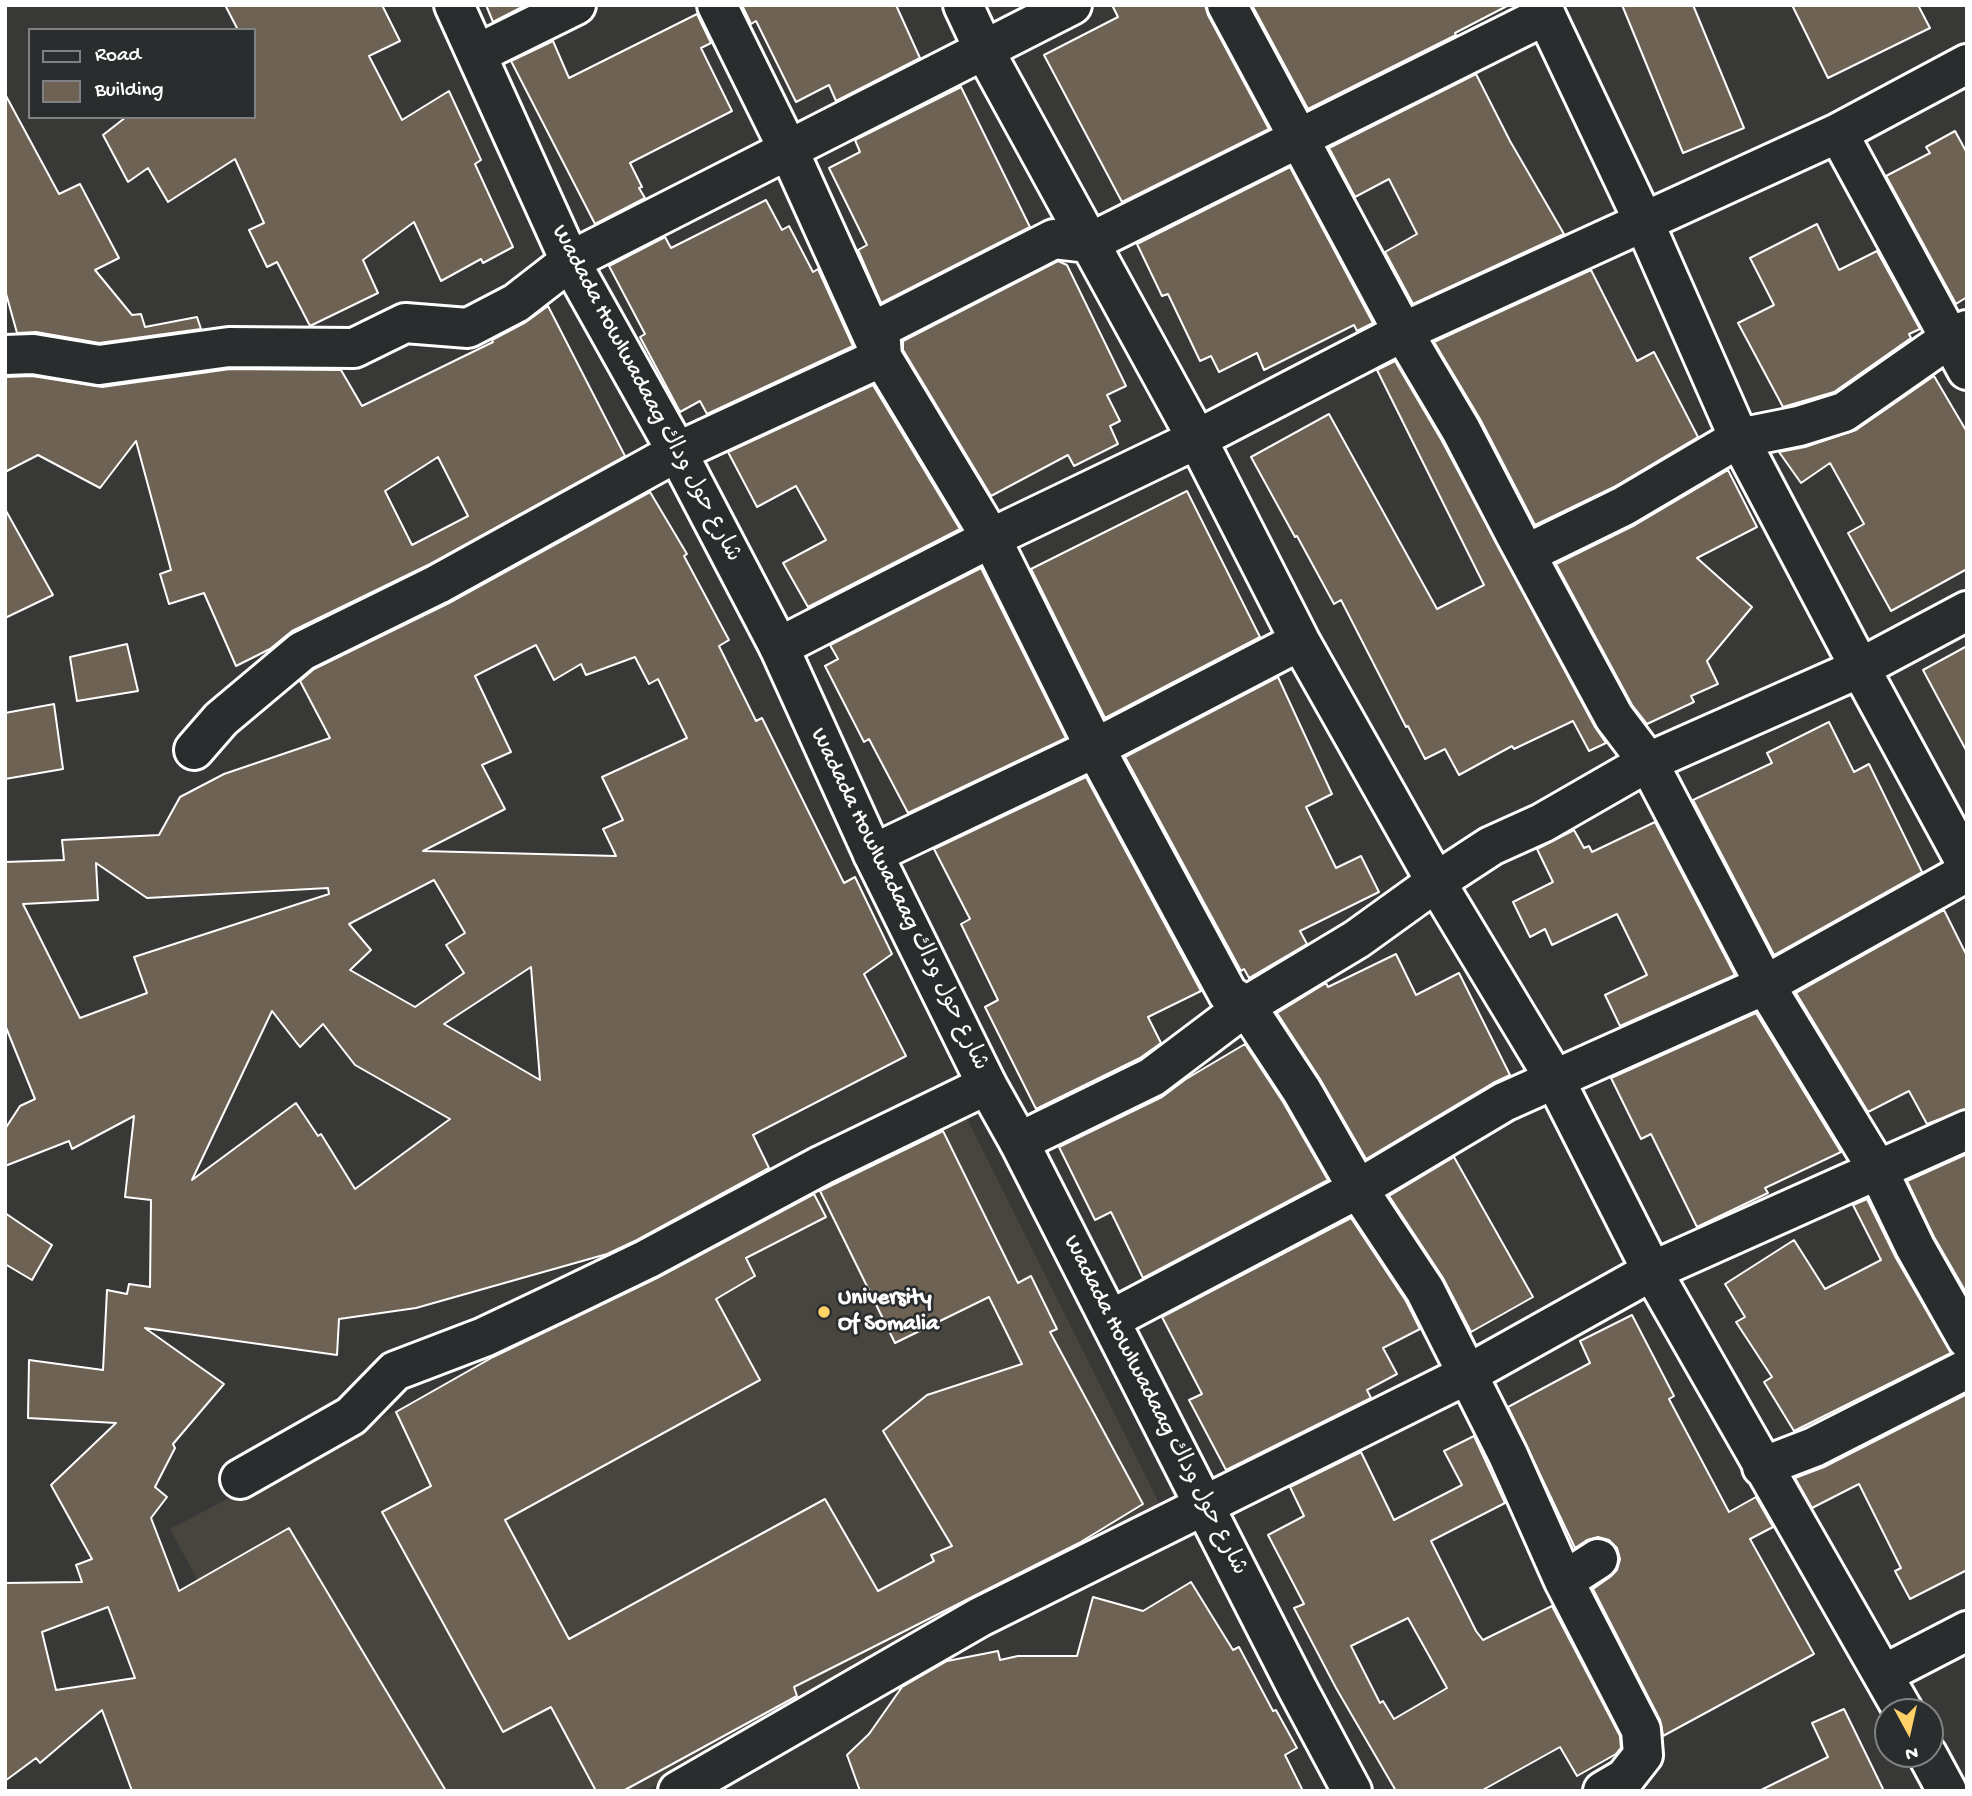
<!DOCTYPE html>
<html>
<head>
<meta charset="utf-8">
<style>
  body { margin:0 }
  #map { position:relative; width:1972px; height:1796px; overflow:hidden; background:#383836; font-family:"Gochi Hand",sans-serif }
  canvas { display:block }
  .frame { position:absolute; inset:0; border:7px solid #fff; pointer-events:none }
  .legend { position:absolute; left:28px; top:28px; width:228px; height:91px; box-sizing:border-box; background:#2a2d2e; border:2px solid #7f8182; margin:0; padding:9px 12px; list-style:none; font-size:21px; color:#fff }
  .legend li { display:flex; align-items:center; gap:14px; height:35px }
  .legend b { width:35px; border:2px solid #7f8182 }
  .north { position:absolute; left:1874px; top:1698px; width:70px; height:70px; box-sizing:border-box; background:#2a2d2e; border:2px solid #7f8182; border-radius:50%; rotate:172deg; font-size:19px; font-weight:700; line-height:28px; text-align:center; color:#fff }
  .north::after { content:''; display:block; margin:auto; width:24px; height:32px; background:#ffd166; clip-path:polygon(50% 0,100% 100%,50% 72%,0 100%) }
</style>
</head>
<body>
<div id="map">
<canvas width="1972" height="1796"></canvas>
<div class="frame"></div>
<ul class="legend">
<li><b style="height:9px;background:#2a2d2e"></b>Road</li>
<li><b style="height:19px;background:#6e6254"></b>Building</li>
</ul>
<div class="north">N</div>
</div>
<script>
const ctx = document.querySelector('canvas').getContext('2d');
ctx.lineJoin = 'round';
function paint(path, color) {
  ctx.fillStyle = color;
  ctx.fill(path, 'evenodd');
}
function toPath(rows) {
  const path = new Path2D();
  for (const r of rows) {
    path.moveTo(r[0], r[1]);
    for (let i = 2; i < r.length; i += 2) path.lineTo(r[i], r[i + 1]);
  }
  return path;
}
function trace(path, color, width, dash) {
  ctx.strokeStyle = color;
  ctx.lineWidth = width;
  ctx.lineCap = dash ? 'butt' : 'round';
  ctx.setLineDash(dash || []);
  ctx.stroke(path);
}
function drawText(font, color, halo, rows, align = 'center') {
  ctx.font = font + ' "Gochi Hand","Playpen Sans Arabic",sans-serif';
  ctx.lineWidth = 5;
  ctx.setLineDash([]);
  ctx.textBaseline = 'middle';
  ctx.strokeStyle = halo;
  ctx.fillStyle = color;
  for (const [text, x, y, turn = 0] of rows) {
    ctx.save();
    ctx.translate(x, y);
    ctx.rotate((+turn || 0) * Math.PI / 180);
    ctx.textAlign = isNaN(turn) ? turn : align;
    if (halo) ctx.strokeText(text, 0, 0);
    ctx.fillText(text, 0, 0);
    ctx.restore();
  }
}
paint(toPath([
  [964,1113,1163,1511,645,1791,312,1791,170,1529]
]), '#48453f');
const building = toPath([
  [225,5,382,5,400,41,369,56,402,120,449,91,481,160,475,164,513,247,483,263,481,259,441,281,414,222,363,260,378,293,310,326,277,262,267,267,249,230,264,223,235,159,168,202,148,168,128,182,103,135,126,117,254,117,254,30,238,30,225,5],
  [486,5,526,5,493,22,486,5],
  [742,5,896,5,920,58,836,101,829,85,796,102,756,21,751,24,742,5],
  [1112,5,1205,5,1208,15,1269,129,1122,202,1044,55,1118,17,1112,5],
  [1252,5,1509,5,1455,33,1456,35,1308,109,1252,5],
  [1622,5,1693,5,1744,128,1683,153,1622,5],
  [1792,5,1918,5,1930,28,1828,78,1792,5],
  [697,14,711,43,701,48,732,111,630,163,642,187,639,188,645,198,595,224,511,61,553,41,569,78,697,14],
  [1476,74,1510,141,1564,234,1413,304,1385,252,1417,234,1389,179,1355,197,1329,148,1476,74],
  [961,87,1030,227,881,303,858,250,867,245,829,168,860,152,855,140,961,87],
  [5,94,59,194,80,184,119,258,95,270,132,315,141,314,145,327,197,317,201,329,99,343,36,332,17,333,5,290,5,94],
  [1955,131,1967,153,1967,297,1956,304,1886,176,1930,153,1926,147,1955,131],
  [1290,167,1373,323,1357,331,1354,325,1264,370,1257,353,1219,372,1211,356,1200,361,1168,294,1162,296,1137,244,1290,167],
  [766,200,782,230,789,226,813,272,818,269,853,346,707,414,700,401,680,412,640,337,645,334,609,266,665,237,671,248,766,200],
  [1817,224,1839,270,1877,251,1920,329,1909,334,1911,338,1834,392,1783,407,1738,323,1774,305,1750,258,1817,224],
  [1058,261,1067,265,1126,386,1107,395,1120,421,1110,426,1118,444,1074,466,1068,455,991,496,903,350,903,341,1058,261],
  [1591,270,1637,361,1654,352,1698,437,1614,487,1535,525,1480,419,1434,342,1591,270],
  [548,306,625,456,428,565,292,631,270,649,236,666,204,593,169,604,160,574,171,570,136,441,100,488,38,455,5,472,5,377,32,376,102,387,230,369,341,370,362,406,493,342,492,340,526,322,548,306],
  [438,457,468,516,412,545,385,491,438,457],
  [1395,361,1442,441,1595,727,1606,743,1589,751,1573,721,1514,749,1512,746,1459,775,1445,749,1425,759,1408,726,1406,727,1341,600,1334,604,1297,536,1295,537,1251,457,1329,414,1437,609,1484,585,1377,370,1395,361],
  [1934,376,1967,432,1967,569,1891,611,1848,533,1864,524,1830,463,1801,483,1779,452,1805,447,1856,430,1934,376],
  [873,385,960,529,808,607,783,563,826,540,796,486,757,507,728,452,873,385],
  [1728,470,1757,527,1697,558,1752,607,1707,661,1718,684,1691,696,1694,702,1647,724,1632,705,1556,564,1635,525,1728,470],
  [1187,491,1260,637,1105,718,1031,569,1187,491],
  [650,492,687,554,684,556,729,640,719,646,756,721,762,718,844,883,855,877,892,954,864,974,906,1056,753,1135,769,1168,637,1240,607,1254,416,1308,339,1319,337,1355,145,1328,224,1384,173,1444,175,1448,155,1487,167,1497,151,1518,179,1591,289,1528,446,1791,132,1791,102,1710,40,1763,36,1758,5,1781,5,1583,82,1582,76,1565,92,1559,51,1485,116,1423,28,1418,29,1360,103,1370,107,1290,127,1294,129,1284,150,1287,151,1200,125,1197,134,1116,72,1149,69,1141,5,1166,5,1129,20,1106,35,1099,5,1025,5,862,64,860,62,840,159,835,180,797,224,774,330,738,300,681,314,669,449,603,650,492],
  [536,645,554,680,581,664,586,675,635,657,649,684,658,679,687,738,602,777,623,820,603,829,616,856,423,851,505,809,482,765,511,752,475,676,536,645],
  [96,863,147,898,328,888,329,894,134,957,147,993,80,1018,23,904,98,900,96,863],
  [434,880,465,933,446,945,464,973,415,1007,350,970,371,950,349,924,434,880],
  [531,967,540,1080,444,1024,531,967],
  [272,1011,300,1047,323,1024,355,1065,450,1119,355,1189,321,1134,318,1136,296,1103,192,1180,272,1011],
  [108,1607,135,1678,56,1690,42,1632,108,1607],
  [5,509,53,595,5,618,5,509],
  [981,568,1066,738,908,813,869,739,864,742,825,666,838,659,830,645,981,568],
  [127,644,138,691,77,701,70,657,127,644],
  [1967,646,1967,752,1923,670,1967,646],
  [1278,677,1332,794,1306,807,1336,868,1361,856,1379,892,1300,931,1307,944,1249,978,1244,969,1241,971,1125,757,1278,677],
  [54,704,63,769,5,779,5,713,54,704],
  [1829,722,1854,772,1869,764,1922,872,1774,955,1693,800,1772,763,1767,753,1829,722],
  [1086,777,1201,991,1148,1017,1161,1043,1140,1058,1036,1109,985,1007,998,1000,961,924,970,919,934,849,1086,777],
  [1655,822,1735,975,1620,1026,1605,995,1647,975,1617,914,1552,945,1545,929,1530,937,1513,902,1553,882,1537,849,1574,830,1584,848,1589,846,1592,852,1655,822],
  [1944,910,1967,956,1967,1109,1927,1124,1909,1091,1868,1112,1796,993,1944,910],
  [1396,954,1416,995,1459,973,1510,1075,1493,1083,1366,1159,1320,1079,1277,1013,1326,983,1328,987,1396,954],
  [1756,1013,1841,1152,1765,1188,1768,1193,1697,1227,1651,1134,1641,1139,1611,1078,1756,1013],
  [1245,1044,1283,1102,1328,1180,1143,1278,1111,1212,1095,1220,1059,1147,1162,1097,1186,1079,1245,1044],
  [943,1131,1018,1283,1031,1276,1057,1329,1050,1332,1143,1504,1079,1543,794,1687,797,1696,623,1791,596,1791,551,1707,503,1732,382,1512,431,1486,396,1412,493,1357,657,1278,814,1194,826,1217,746,1258,755,1276,716,1299,760,1380,505,1520,569,1639,825,1499,878,1591,934,1561,931,1555,952,1546,883,1431,927,1395,1022,1364,989,1297,895,1343,820,1191,943,1131],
  [1967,1154,1967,1294,1934,1237,1907,1181,1967,1154],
  [1454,1157,1533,1297,1471,1332,1443,1278,1389,1196,1454,1157],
  [1867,1199,1896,1258,1951,1353,1794,1431,1764,1382,1772,1377,1736,1322,1745,1317,1725,1284,1794,1240,1825,1289,1881,1260,1853,1205,1867,1199],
  [5,1213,52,1245,32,1280,5,1264,5,1213],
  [1351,1218,1406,1301,1420,1329,1383,1348,1397,1374,1367,1390,1371,1398,1226,1470,1189,1400,1202,1394,1162,1317,1351,1218],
  [1632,1315,1674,1396,1669,1399,1729,1512,1756,1497,1773,1527,1750,1539,1814,1654,1663,1736,1660,1720,1593,1589,1610,1577,1617,1570,1620,1559,1617,1548,1609,1540,1598,1537,1587,1540,1575,1548,1508,1407,1590,1363,1580,1341,1632,1315],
  [1967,1394,1967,1570,1910,1599,1895,1571,1901,1568,1859,1484,1812,1508,1795,1478,1824,1467,1967,1394],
  [1474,1436,1505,1503,1431,1541,1476,1631,1483,1640,1552,1606,1620,1736,1621,1748,1616,1754,1577,1776,1560,1747,1481,1791,1396,1791,1336,1688,1294,1608,1304,1604,1268,1535,1304,1516,1290,1487,1361,1452,1394,1520,1462,1485,1444,1451,1474,1436],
  [1408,1618,1447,1688,1394,1719,1383,1701,1380,1703,1351,1646,1408,1618],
  [1191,1582,1233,1650,1239,1647,1273,1711,1276,1710,1297,1748,1285,1755,1303,1791,860,1791,847,1755,869,1734,902,1687,947,1661,998,1651,1000,1660,1018,1656,1077,1656,1093,1597,1143,1611,1191,1582],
  [1844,1709,1884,1791,1759,1791,1828,1757,1812,1723,1844,1709]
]);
paint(building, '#6e6254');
trace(building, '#fff', 2);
const street = toPath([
  [717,5,788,149,882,357,991,538,1095,748,1228,994,1246,1006,1302,1091,1358,1189,1425,1290,1508,1455,1564,1581,1641,1730,1643,1755,1625,1778,1603,1791],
  [963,5,984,50,1197,439,1300,641,1436,882,1554,1078,1652,1271,1904,1712],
  [1227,5,1403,332,1461,430,1516,536,1614,717,1648,762,1765,985,1878,1170,1915,1247,1967,1339],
  [1541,5,1643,220,1739,438,1860,668,1967,865],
  [477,54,576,5],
  [1838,133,1967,370],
  [5,355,33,354,99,365,229,347,354,348,405,323,468,328,516,303,570,261,1072,5],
  [1526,554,1624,506,1739,438,1799,426,1844,412,1950,338,1967,330],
  [779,647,991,538,1197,439,1403,332,1838,133,1967,64],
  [194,750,221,719,302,651,438,584,677,452,882,357,880,328,1054,239,1089,243,1546,15],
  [873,854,1095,748,1300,641],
  [1019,1142,1152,1077,1246,1006,1357,939,1436,882,1491,846,1542,823,1648,762,1860,668,1967,611],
  [1110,1320,1358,1189,1504,1102,1765,985,1967,872],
  [1762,1467,1814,1447,1967,1369],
  [240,1479,351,1416,395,1371,484,1337,558,1302,647,1259,822,1165,987,1085],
  [1564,1581,1598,1559],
  [1884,1674,1967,1631],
  [1927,1754,1947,1791],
  [678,1791,980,1617,1466,1375,1652,1271,1967,1130]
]);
const secondary = toPath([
  [454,5,570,261,677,452,779,647,873,854,987,1085,1019,1142,1297,1688,1352,1791]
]);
trace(street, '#fff', 44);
trace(secondary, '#fff', 44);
trace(street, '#2a2d2e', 38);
trace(secondary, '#2a2d2e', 38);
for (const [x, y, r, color] of [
  [824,1312,7,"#ffd166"]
]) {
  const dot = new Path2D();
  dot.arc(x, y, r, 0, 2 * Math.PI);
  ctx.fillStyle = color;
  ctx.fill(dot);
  trace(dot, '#2a2d2e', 2.5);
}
drawText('23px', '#fff', '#2a2d2e', [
  ["Wadada Howlwadaag شارع حول وداك",645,394,62],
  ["Wadada Howlwadaag شارع حول وداك",898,900,64],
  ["Wadada Howlwadaag شارع حول وداك",1154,1406,63]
]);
drawText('bold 23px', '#fff', '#2a2d2e', [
  ["University",838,1299],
  ["Of Somalia",838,1325]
], 'left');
</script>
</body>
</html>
